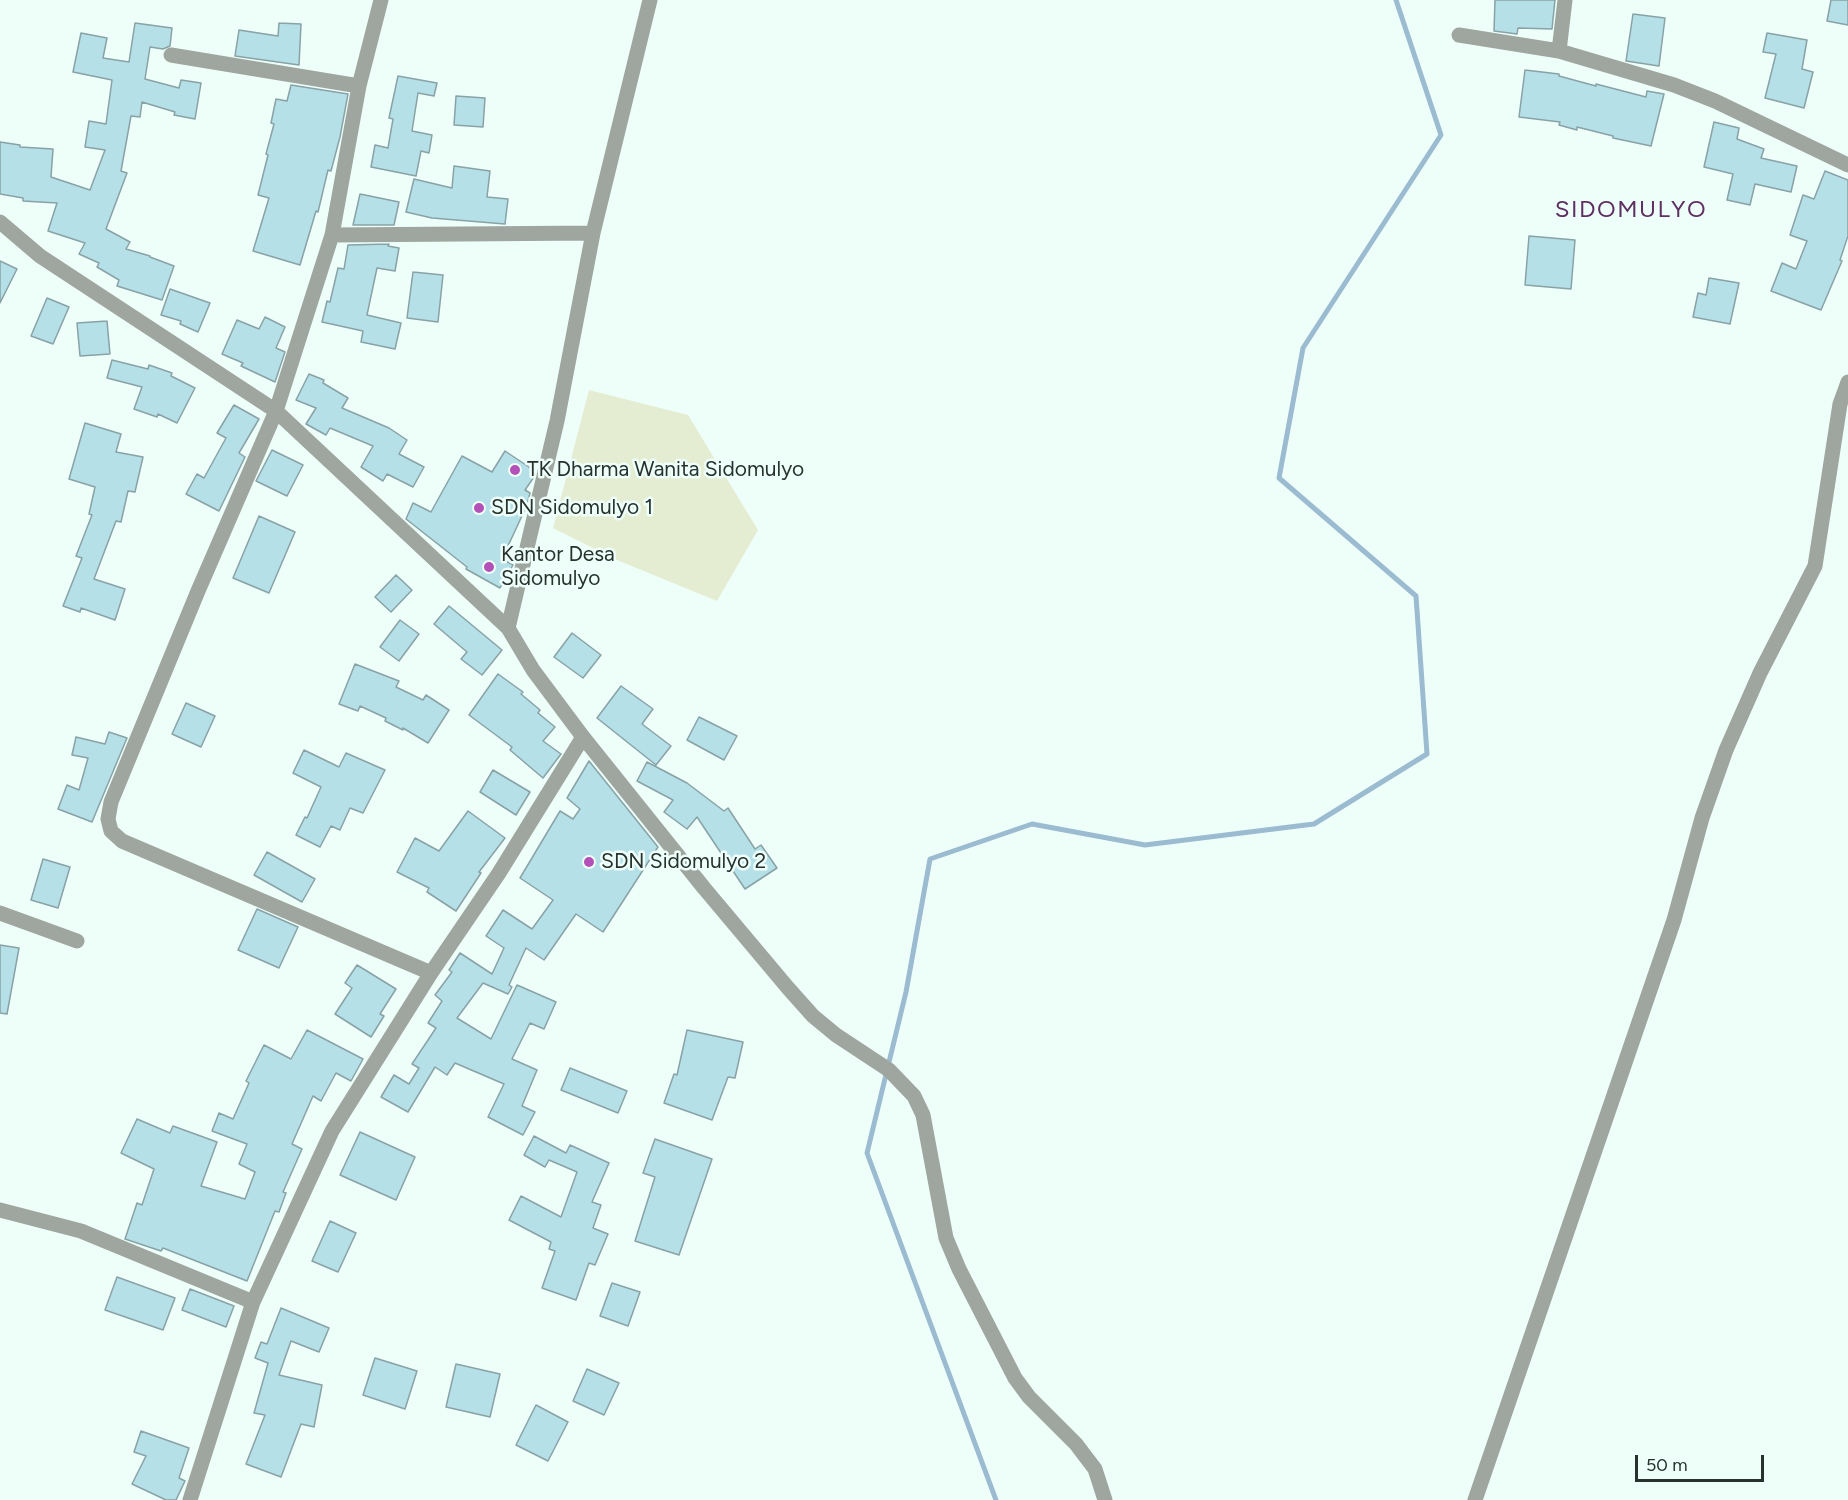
<!DOCTYPE html>
<html>
<head>
<meta charset="utf-8">
<style>
  body { margin:0 }
  #map { position:relative; width:1848px; height:1500px; overflow:hidden; background:#eefffa; font-family:Figtree,sans-serif }
  canvas { display:block }
  .scale { position:absolute; left:1635px; top:1455px; width:129px; height:27px; box-sizing:border-box; border:3px solid #27322f; border-top:0; padding-left:8px; font-size:18px; line-height:21px; white-space:nowrap; color:#27322f; -webkit-text-stroke:4px #eefffa; paint-order:stroke }
</style>
</head>
<body>
<div id="map">
<canvas width="1848" height="1500"></canvas>
<div class="scale">50 m</div>
</div>
<script>
const ctx = document.querySelector('canvas').getContext('2d');
ctx.lineJoin = 'round';
function paint(path, color) {
  ctx.fillStyle = color;
  ctx.fill(path, 'evenodd');
}
function toPath(rows) {
  const path = new Path2D();
  for (const r of rows) {
    path.moveTo(r[0], r[1]);
    for (let i = 2; i < r.length; i += 2) path.lineTo(r[i], r[i + 1]);
  }
  return path;
}
function trace(path, color, width, dash) {
  ctx.strokeStyle = color;
  ctx.lineWidth = width;
  ctx.lineCap = dash ? 'butt' : 'round';
  ctx.setLineDash(dash || []);
  ctx.stroke(path);
}
function drawText(font, color, halo, rows, align = 'center') {
  ctx.font = font + ' Figtree,sans-serif';
  ctx.lineWidth = 5;
  ctx.setLineDash([]);
  ctx.textBaseline = 'middle';
  ctx.strokeStyle = halo;
  ctx.fillStyle = color;
  for (const [text, x, y, turn = 0] of rows) {
    ctx.save();
    ctx.translate(x, y);
    ctx.rotate((+turn || 0) * Math.PI / 180);
    ctx.textAlign = isNaN(turn) ? turn : align;
    if (halo) ctx.strokeText(text, 0, 0);
    ctx.fillText(text, 0, 0);
    ctx.restore();
  }
}
paint(toPath([
  [589,390,688,415,758,530,717,601,617,560,553,528]
]), '#e4ecd2');
trace(toPath([
  [996,1500,867,1153,906,992,930,859,1032,824,1145,845,1314,824,1427,754,1416,596,1279,478,1303,348,1441,135,1396,0]
]), '#9bbbd0', 5);
const building = toPath([
  [1495,0,1555,0,1552,29,1518,28,1517,34,1494,31,1495,0],
  [1831,0,1848,0,1848,25,1827,21,1831,0],
  [1633,14,1665,18,1659,66,1626,61,1633,14],
  [135,23,172,28,170,46,163,49,150,47,145,79,179,88,181,80,201,83,195,119,174,115,175,112,142,102,140,117,131,116,121,171,127,173,106,229,130,242,126,249,150,256,150,257,174,266,162,300,117,286,119,280,97,267,99,263,79,254,85,243,48,231,57,203,23,201,23,198,0,194,0,142,20,145,20,147,53,149,51,177,90,190,105,150,85,147,89,121,106,124,112,80,73,72,81,33,107,38,103,58,129,62,135,23],
  [279,23,301,24,299,65,235,56,239,30,278,36,279,23],
  [1767,33,1807,40,1802,69,1813,72,1804,108,1765,98,1776,54,1763,52,1767,33],
  [1525,70,1559,74,1559,76,1596,86,1596,84,1646,97,1647,91,1664,94,1651,146,1613,138,1613,136,1577,127,1577,130,1559,125,1560,122,1519,117,1525,70],
  [398,76,437,83,434,96,418,93,412,131,432,135,429,153,421,151,416,176,371,167,375,145,388,148,393,119,389,118,398,76],
  [291,85,348,94,340,137,331,171,328,170,318,212,316,211,300,265,253,251,269,198,258,195,268,155,266,154,274,124,271,123,276,99,287,101,291,85],
  [456,96,485,98,483,127,454,125,456,96],
  [1714,122,1739,128,1737,139,1764,149,1761,158,1797,166,1791,192,1755,184,1750,205,1727,200,1733,174,1704,167,1714,122],
  [454,166,490,171,487,197,508,199,505,224,432,218,406,212,414,179,452,188,454,166],
  [1825,171,1848,180,1848,236,1840,260,1842,261,1821,310,1771,291,1782,263,1796,269,1807,241,1790,235,1803,195,1814,199,1825,171],
  [360,194,399,202,394,225,353,225,360,194],
  [1529,236,1575,240,1571,289,1525,285,1529,236],
  [389,244,388,246,399,248,395,271,377,268,367,315,401,323,395,349,361,342,363,331,322,322,327,301,330,302,338,268,344,269,348,245,389,244],
  [0,261,17,269,0,303,0,261],
  [413,272,443,275,438,322,407,318,413,272],
  [1709,278,1739,283,1730,324,1693,317,1698,293,1706,295,1709,278],
  [170,289,210,303,198,332,180,324,181,321,161,315,170,289],
  [47,298,69,307,53,344,31,336,47,298],
  [265,317,285,327,276,348,285,352,275,382,241,366,243,363,222,354,237,320,259,329,265,317],
  [107,321,110,354,80,356,77,323,107,321],
  [112,360,148,369,149,365,172,373,171,376,195,388,177,423,158,414,157,417,134,409,142,387,107,378,112,360],
  [309,374,324,380,323,383,348,398,342,408,389,428,407,440,399,454,424,467,413,487,387,474,383,481,361,467,373,446,330,428,326,435,306,424,316,408,296,400,309,374],
  [234,405,259,419,239,453,245,457,219,511,186,494,197,474,204,478,226,438,217,433,234,405],
  [85,423,121,434,116,452,143,457,135,492,128,491,121,522,116,521,94,579,125,589,115,620,81,608,80,612,63,606,82,558,76,556,92,515,89,514,95,487,69,479,85,423],
  [272,450,303,465,287,496,256,481,272,450],
  [505,451,535,471,534,477,525,490,530,493,527,505,502,559,513,565,500,588,466,569,467,567,406,519,413,503,431,512,462,456,492,472,505,451],
  [259,516,295,532,269,593,233,578,259,516],
  [396,575,412,590,391,612,375,597,396,575],
  [449,606,502,650,482,675,461,659,467,652,434,624,449,606],
  [400,620,419,634,399,661,380,647,400,620],
  [572,633,601,655,583,678,554,657,572,633],
  [355,664,399,681,396,687,423,700,426,695,449,710,428,743,403,728,403,730,385,721,386,718,360,706,358,711,339,704,355,664],
  [498,674,523,692,521,694,540,710,538,713,555,727,543,741,561,754,543,778,510,750,512,747,469,715,498,674],
  [621,686,653,709,642,724,671,746,656,765,597,718,621,686],
  [186,703,215,716,201,747,172,734,186,703],
  [699,717,737,736,724,760,687,740,699,717],
  [109,732,127,738,92,822,58,809,67,785,79,790,88,758,72,755,76,737,105,744,109,732],
  [304,750,339,767,346,753,385,770,363,813,350,808,340,830,331,826,320,847,296,835,305,817,307,818,321,787,293,773,304,750],
  [589,761,658,847,603,932,576,914,544,960,526,948,509,985,512,987,508,994,483,983,457,1018,491,1039,517,985,556,1002,544,1029,530,1023,512,1059,537,1070,522,1106,535,1112,523,1135,488,1117,504,1084,455,1063,447,1075,435,1067,408,1112,381,1097,394,1075,409,1084,419,1068,412,1064,436,1028,428,1023,442,1001,435,995,452,972,449,970,460,953,492,974,504,948,486,936,503,910,532,929,553,900,520,878,560,811,573,819,580,809,567,798,589,761],
  [647,762,687,783,724,811,728,808,755,849,761,845,777,868,745,889,697,817,687,829,664,812,673,800,637,781,647,762],
  [493,770,530,792,516,815,480,792,493,770],
  [468,811,505,838,479,872,481,873,456,911,427,892,429,888,397,872,415,838,439,851,468,811],
  [267,852,315,879,302,902,254,875,267,852],
  [43,859,70,867,58,908,31,900,43,859],
  [257,909,298,927,279,968,238,950,257,909],
  [0,945,19,948,7,1014,0,1013,0,945],
  [357,965,396,989,380,1014,384,1016,371,1037,335,1014,352,988,345,983,357,965],
  [307,1030,363,1059,351,1081,336,1073,321,1101,313,1096,292,1144,302,1149,283,1192,286,1193,279,1212,275,1211,247,1281,163,1248,161,1251,125,1239,137,1203,142,1205,154,1169,121,1153,137,1119,170,1133,173,1126,217,1142,201,1186,245,1199,255,1172,239,1164,247,1144,212,1131,219,1113,233,1119,249,1083,246,1081,264,1045,291,1059,307,1030],
  [687,1030,743,1042,735,1078,728,1077,712,1120,664,1103,674,1074,677,1075,687,1030],
  [570,1068,627,1091,618,1113,561,1090,570,1068],
  [360,1132,415,1157,396,1200,340,1175,360,1132],
  [534,1136,566,1153,570,1145,609,1163,592,1202,601,1205,593,1228,608,1234,595,1265,589,1263,576,1300,542,1288,555,1251,549,1249,551,1242,509,1220,521,1196,561,1217,577,1172,549,1160,545,1167,524,1155,534,1136],
  [655,1139,712,1159,679,1255,635,1241,655,1177,643,1173,655,1139],
  [330,1221,356,1233,338,1272,312,1261,330,1221],
  [117,1277,175,1298,163,1330,105,1310,117,1277],
  [612,1283,640,1292,628,1326,600,1316,612,1283],
  [190,1289,234,1306,226,1327,182,1310,190,1289],
  [281,1308,329,1328,319,1352,291,1341,279,1375,322,1385,314,1427,301,1424,281,1477,246,1464,265,1415,254,1413,268,1363,255,1358,261,1342,267,1344,281,1308],
  [375,1358,417,1371,405,1409,363,1395,375,1358],
  [456,1364,500,1374,490,1417,446,1407,456,1364],
  [587,1369,619,1383,604,1415,573,1401,587,1369],
  [536,1405,568,1422,548,1461,516,1445,536,1405],
  [141,1431,189,1448,179,1478,185,1481,176,1500,166,1500,132,1484,146,1456,134,1452,141,1431]
]);
paint(building, '#b5e0e7');
trace(building, '#88a2a6', 1.5);
trace(toPath([
  [381,0,359,86,332,235,276,411,198,591,111,802,108,819,111,831,122,841,431,973],
  [1459,35,1559,51,1674,85,1715,101,1848,165],
  [1559,51,1565,0],
  [171,55,359,86],
  [0,222,40,256,276,411,508,628,533,670,583,737,704,888,788,988,813,1016,836,1035,889,1070,914,1096,923,1115,946,1238,959,1269,1015,1378,1029,1397,1076,1444,1095,1469,1105,1500],
  [332,235,593,233],
  [508,628,557,421,593,233,650,0],
  [0,913,77,941],
  [0,1210,81,1231,253,1302],
  [190,1500,253,1302,332,1131,431,973,499,873,583,737],
  [1475,1500,1674,920,1702,818,1726,750,1760,673,1815,566,1840,404,1848,382]
]), '#9ea69f', 15);
for (const [x, y, r, color] of [
  [515,470,6,"#b451b8"],
  [479,508,6,"#b451b8"],
  [489,567,6,"#b451b8"],
  [589,862,6,"#b451b8"]
]) {
  const dot = new Path2D();
  dot.arc(x, y, r, 0, 2 * Math.PI);
  ctx.fillStyle = color;
  ctx.fill(dot);
  trace(dot, '#eefffa', 2);
}
drawText('21px', '#27322f', '#eefffa', [
  ["TK Dharma Wanita Sidomulyo",527,470],
  ["SDN Sidomulyo 1",491,508],
  ["Kantor Desa",501,555],
  ["Sidomulyo",501,579],
  ["SDN Sidomulyo 2",601,862]
], 'left');
ctx.letterSpacing = '1.5px';
drawText('24px', '#5f2f61', '#eefffa', [
  ["SIDOMULYO",1631,210]
]);
ctx.letterSpacing = '0px';
</script>
</body>
</html>
